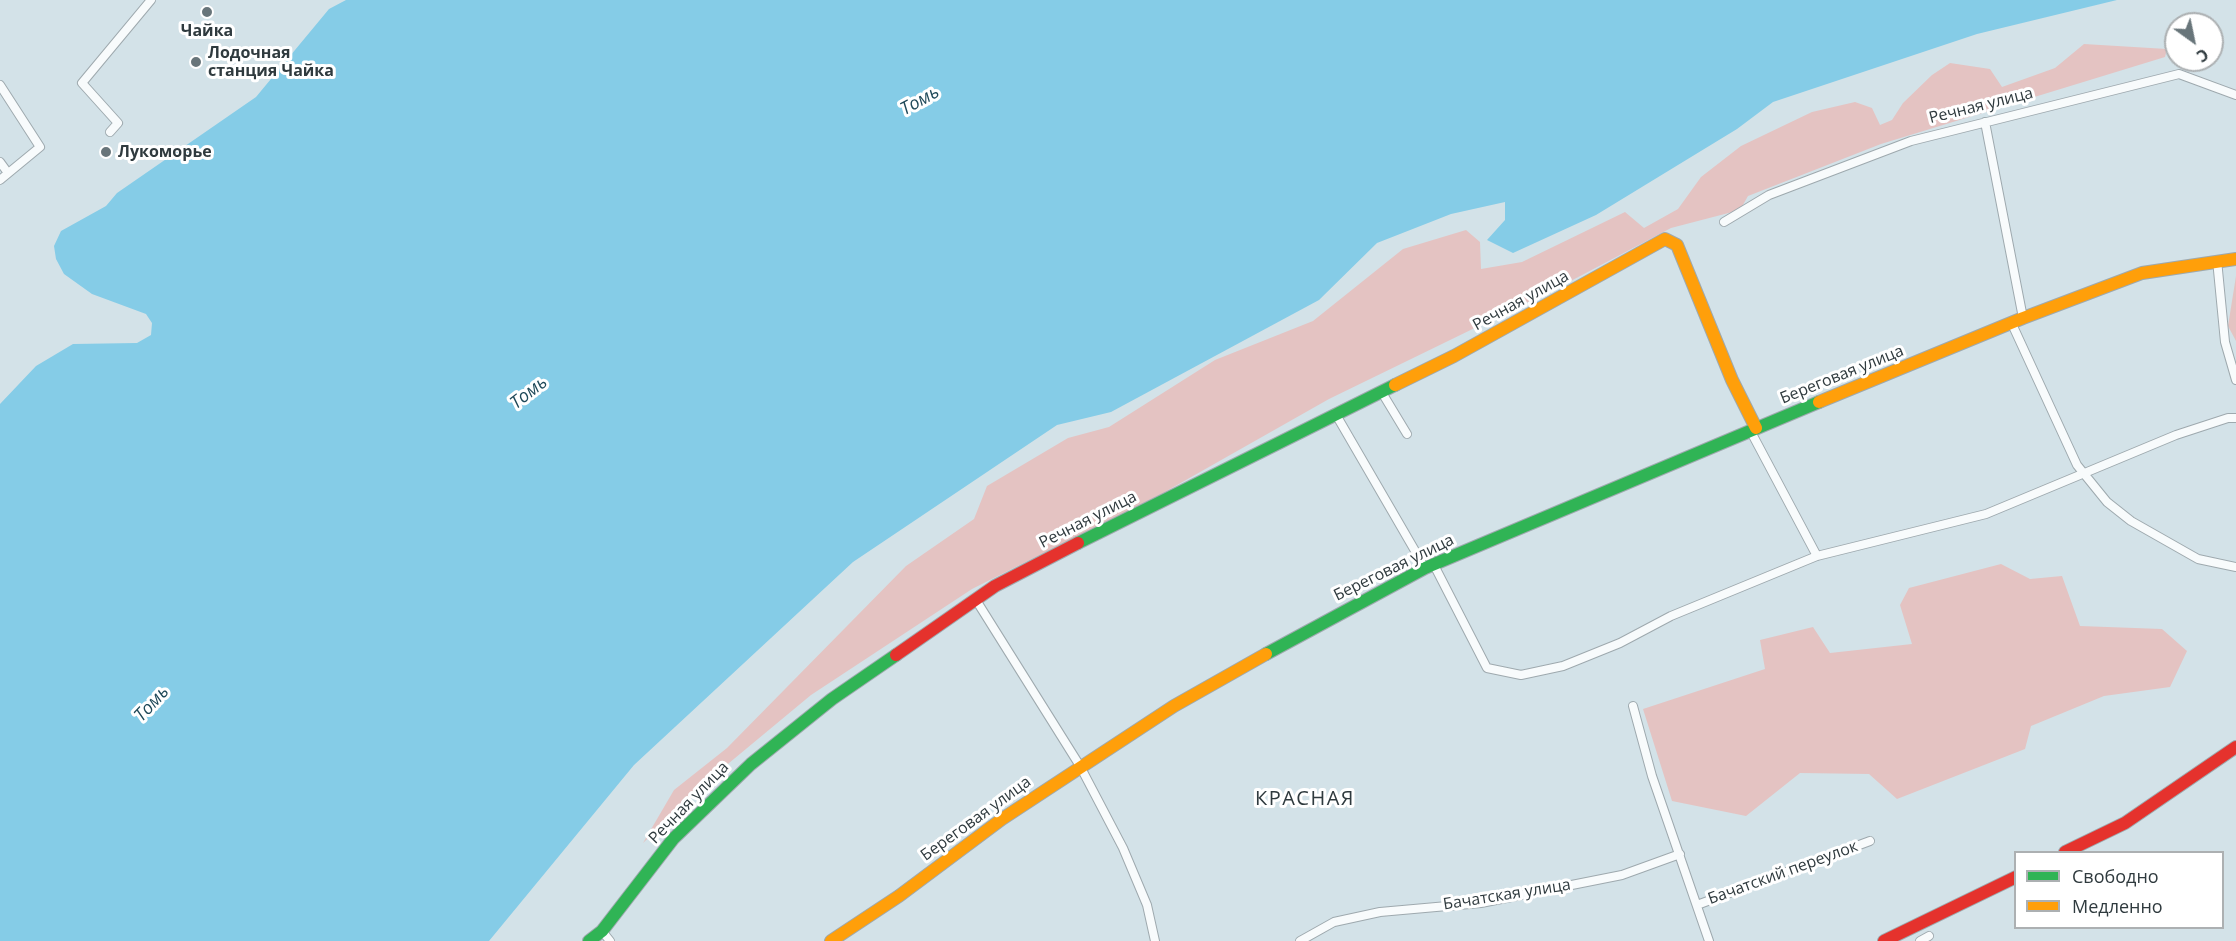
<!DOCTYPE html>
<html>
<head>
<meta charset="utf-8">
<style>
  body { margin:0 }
  #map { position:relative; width:2236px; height:941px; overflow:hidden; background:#d3e2e8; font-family:"Open Sans",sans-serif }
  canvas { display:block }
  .legend { position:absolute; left:2014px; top:851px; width:210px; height:78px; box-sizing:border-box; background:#fff; border:2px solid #acb0b2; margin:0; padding:8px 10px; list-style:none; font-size:18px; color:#2f3a3e }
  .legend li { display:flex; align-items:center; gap:12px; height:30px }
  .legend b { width:30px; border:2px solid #acb0b2 }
  .north { position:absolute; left:2164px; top:12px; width:60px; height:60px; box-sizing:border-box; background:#fff; border:2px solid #acb0b2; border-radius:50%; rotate:147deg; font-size:16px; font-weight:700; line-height:24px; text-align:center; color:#2f3a3e }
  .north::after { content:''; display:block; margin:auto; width:21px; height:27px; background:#68757a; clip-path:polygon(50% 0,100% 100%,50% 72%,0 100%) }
</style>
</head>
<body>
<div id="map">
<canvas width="2236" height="941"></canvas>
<ul class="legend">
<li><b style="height:8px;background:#30b455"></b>Свободно</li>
<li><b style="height:8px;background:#ff9f0a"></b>Медленно</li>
</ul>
<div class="north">С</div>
</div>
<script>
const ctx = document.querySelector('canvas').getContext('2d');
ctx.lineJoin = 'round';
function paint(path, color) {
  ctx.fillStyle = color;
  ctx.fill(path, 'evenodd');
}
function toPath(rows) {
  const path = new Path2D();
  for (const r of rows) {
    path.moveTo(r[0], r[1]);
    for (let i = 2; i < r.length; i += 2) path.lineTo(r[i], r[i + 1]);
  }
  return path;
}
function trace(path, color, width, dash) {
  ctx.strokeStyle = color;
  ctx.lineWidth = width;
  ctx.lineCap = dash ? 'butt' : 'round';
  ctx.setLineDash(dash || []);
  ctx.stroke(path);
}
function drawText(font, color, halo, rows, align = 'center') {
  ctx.font = font + ' "Open Sans",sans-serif';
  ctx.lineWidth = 6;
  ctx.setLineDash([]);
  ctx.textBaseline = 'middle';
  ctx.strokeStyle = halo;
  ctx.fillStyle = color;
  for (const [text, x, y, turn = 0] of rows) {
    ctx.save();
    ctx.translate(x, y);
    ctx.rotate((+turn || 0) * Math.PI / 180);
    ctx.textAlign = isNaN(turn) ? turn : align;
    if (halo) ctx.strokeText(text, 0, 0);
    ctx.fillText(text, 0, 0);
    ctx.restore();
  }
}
paint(toPath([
  [2084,44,2167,49,2165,57,1881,144,1748,196,1740,210,1671,228,1565,284,1329,399,1163,493,972,589,811,695,717,773,643,843,674,790,727,748,906,566,974,519,987,486,1068,438,1109,427,1215,360,1313,321,1403,249,1466,230,1480,242,1481,269,1522,262,1625,212,1644,228,1678,209,1701,177,1741,146,1812,112,1855,102,1872,108,1880,125,1892,120,1903,103,1932,75,1950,63,1990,69,2002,87,2055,68],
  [2236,276,2236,341,2228,326],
  [2001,564,2030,579,2062,576,2080,626,2162,629,2187,651,2170,687,2104,696,2031,726,2025,749,1897,799,1869,774,1800,773,1746,816,1672,801,1643,709,1765,669,1760,640,1813,627,1830,653,1912,644,1900,605,1909,588]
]), '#e4c3c2');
paint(toPath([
  [346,0,2117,0,1977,34,1773,102,1737,129,1596,215,1513,253,1487,240,1505,220,1505,202,1451,214,1377,243,1319,300,1111,412,1057,425,853,562,634,765,489,941,0,941,0,404,36,366,73,344,137,343,151,335,152,323,146,314,92,294,64,274,56,259,54,246,61,231,106,206,117,193,256,97,329,9]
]), '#85cce7');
const street = toPath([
  [0,85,40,147,0,180],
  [1985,122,2023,318],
  [110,132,118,123,82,83,151,0],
  [0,162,8,173],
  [1724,222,1769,195,1911,141,2179,74,2236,95],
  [2217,260,2225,342,2236,380],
  [2012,324,2077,465,2107,502,2131,521,2198,559,2236,567],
  [1381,391,1407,434],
  [1335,413,1425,568],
  [1750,430,1817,556],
  [1434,565,1487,668,1521,675,1563,666,1620,643,1671,616,1817,556,1986,514,2176,435,2228,418,2236,418],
  [976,600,1080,766,1123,848,1147,905,1155,941],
  [1633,706,1652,776,1709,941],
  [1697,905,1870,841],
  [602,931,610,941],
  [1300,941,1334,922,1380,912,1481,903,1622,875,1680,854],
  [1920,941,1929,936]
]);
const fast = toPath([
  [1078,543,1395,385],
  [1266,654,1425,568,1819,402],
  [589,941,602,931,673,839,751,764,832,699,896,655]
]);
const slow = toPath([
  [1395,385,1454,356,1665,239,1677,245,1732,380,1756,428],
  [1819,402,2023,318,2142,273,2236,259],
  [831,941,899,896,1002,819,1174,706,1266,654]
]);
const jam = toPath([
  [896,655,995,586,1078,543],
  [2065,852,2125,823,2236,747],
  [1884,941,2016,877]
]);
trace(street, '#9ea9ae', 10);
trace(fast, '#9ea9ae', 14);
trace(slow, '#9ea9ae', 14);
trace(jam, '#9ea9ae', 14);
trace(street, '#f8fbfc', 8);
trace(fast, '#30b455', 12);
trace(slow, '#ff9f0a', 12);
trace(jam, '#e5322d', 12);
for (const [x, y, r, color] of [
  [207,12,6,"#68757a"],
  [196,62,6,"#68757a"],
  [106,152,6,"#68757a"]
]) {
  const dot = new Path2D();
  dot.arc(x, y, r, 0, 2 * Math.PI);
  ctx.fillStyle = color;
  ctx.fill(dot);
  trace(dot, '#fff', 2);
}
drawText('bold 16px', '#2f3a3e', '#fff', [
  ["Чайка",207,31,"center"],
  ["Лодочная",208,53],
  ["станция Чайка",208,71],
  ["Лукоморье",118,152]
], 'left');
drawText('16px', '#2f3a3e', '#fff', [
  ["Речная улица",1981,106,-14],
  ["Речная улица",1521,301,-29],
  ["Береговая улица",1842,375,-22],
  ["Речная улица",1088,520,-27],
  ["Береговая улица",1394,568,-26],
  ["Речная улица",689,803,-46],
  ["Береговая улица",976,819,-36],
  ["Бачатский переулок",1783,873,-20],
  ["Бачатская улица",1507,895,-9]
]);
drawText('italic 18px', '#1f4959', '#fff', [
  ["Томь",920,101,-29],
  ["Томь",529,393,-38],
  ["Томь",152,704,-47]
]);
ctx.letterSpacing = '1.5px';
drawText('20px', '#2f3a3e', '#fff', [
  ["КРАСНАЯ",1305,799]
]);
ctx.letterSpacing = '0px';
</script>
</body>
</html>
